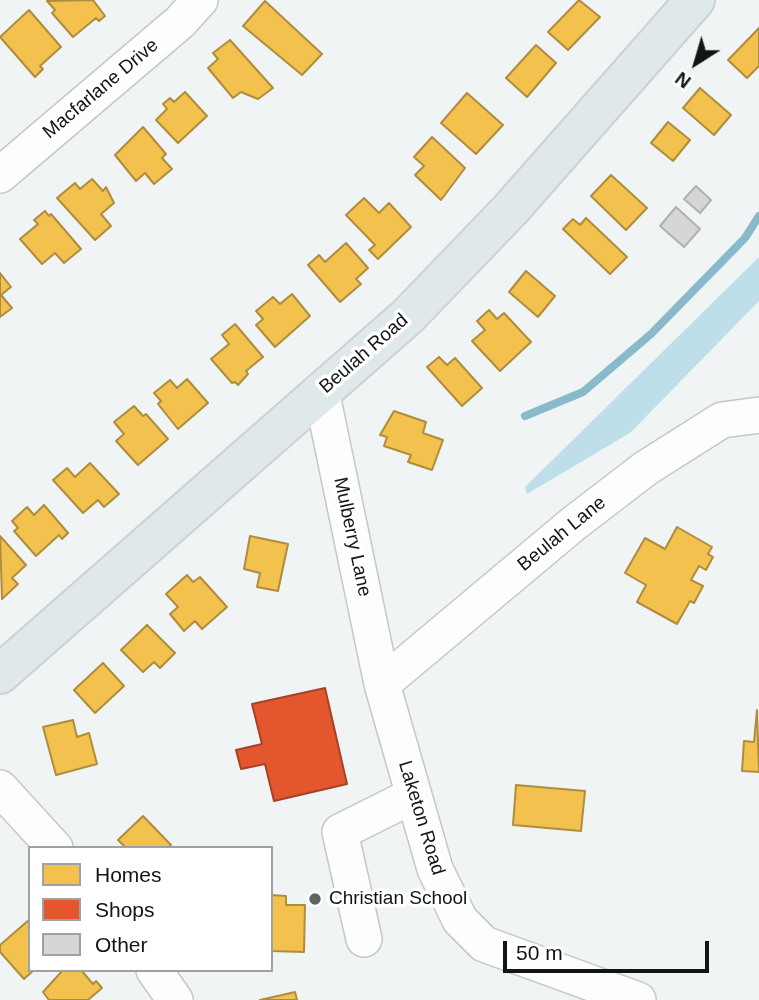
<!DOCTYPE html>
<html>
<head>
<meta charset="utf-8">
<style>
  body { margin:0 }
  #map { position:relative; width:759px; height:1000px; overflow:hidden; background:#f0f4f5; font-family:Arial,sans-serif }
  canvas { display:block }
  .legend { position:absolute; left:28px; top:846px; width:245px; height:126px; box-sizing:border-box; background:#fff; border:2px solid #a0a1a2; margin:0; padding:9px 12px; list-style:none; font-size:21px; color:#121516 }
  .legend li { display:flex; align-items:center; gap:14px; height:35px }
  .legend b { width:35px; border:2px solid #a0a1a2 }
  .north { position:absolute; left:661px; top:28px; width:70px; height:70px; -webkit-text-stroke:5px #fff; paint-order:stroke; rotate:217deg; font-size:19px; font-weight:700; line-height:28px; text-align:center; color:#121516 }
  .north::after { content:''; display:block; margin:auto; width:24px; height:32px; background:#121516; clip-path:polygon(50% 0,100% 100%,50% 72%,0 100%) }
  .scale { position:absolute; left:503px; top:941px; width:206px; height:32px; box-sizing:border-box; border:4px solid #121516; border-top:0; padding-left:9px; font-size:21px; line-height:24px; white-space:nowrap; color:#121516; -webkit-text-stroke:5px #fff; paint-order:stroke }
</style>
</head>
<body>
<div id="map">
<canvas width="759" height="1000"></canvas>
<ul class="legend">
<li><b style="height:19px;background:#f2c14e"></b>Homes</li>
<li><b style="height:19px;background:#e4572e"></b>Shops</li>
<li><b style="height:19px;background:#d6d6d7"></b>Other</li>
</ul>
<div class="north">N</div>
<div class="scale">50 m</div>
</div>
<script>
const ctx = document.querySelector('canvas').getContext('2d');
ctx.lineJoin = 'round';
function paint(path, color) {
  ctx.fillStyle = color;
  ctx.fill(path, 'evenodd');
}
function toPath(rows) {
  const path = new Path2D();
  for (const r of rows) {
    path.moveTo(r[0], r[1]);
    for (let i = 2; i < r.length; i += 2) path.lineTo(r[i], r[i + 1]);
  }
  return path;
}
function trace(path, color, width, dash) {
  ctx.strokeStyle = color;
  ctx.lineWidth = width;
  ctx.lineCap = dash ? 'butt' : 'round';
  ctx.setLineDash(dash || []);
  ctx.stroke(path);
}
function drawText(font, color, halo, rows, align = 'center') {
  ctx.font = font + ' Arial,sans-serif';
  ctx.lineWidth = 7;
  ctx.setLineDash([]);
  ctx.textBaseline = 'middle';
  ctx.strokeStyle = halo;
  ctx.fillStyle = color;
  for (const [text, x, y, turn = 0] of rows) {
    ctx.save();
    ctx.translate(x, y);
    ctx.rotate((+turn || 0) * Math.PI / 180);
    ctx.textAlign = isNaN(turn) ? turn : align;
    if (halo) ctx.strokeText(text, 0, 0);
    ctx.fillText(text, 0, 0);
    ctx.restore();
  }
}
paint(toPath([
  [759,257,759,301,630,433,527,494,525,487]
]), '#bedfe9');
const homes = toPath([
  [93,0,105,16,99,21,96,18,73,37,52,13,55,10,47,1,93,0],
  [579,0,600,17,568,50,548,32,579,0],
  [265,1,322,54,302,75,243,26,265,1],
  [29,10,61,47,40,66,43,69,35,77,0,37,29,10],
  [759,28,759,66,747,78,728,60,759,28],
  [230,40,273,88,258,99,241,92,233,98,208,68,218,59,213,53,230,40],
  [536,45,556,63,527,97,506,78,536,45],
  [700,88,731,115,714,135,683,108,700,88],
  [185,92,207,116,178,143,156,120,167,109,163,104,170,98,174,102,185,92],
  [467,93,503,125,476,154,441,123,467,93],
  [668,122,690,140,673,161,651,143,668,122],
  [143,127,166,154,162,158,172,169,154,184,145,173,136,181,115,155,143,127],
  [432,137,465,168,441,200,415,175,424,166,414,157,432,137],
  [611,175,647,208,626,230,591,196,611,175],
  [92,179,103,191,106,187,114,203,101,214,111,226,95,240,57,198,75,183,80,189,92,179],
  [364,198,379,213,389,203,411,227,378,259,369,250,375,245,346,215,364,198],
  [45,211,49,216,51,214,81,249,64,263,55,253,42,264,20,239,38,224,34,220,45,211],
  [586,218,627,257,610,274,563,229,573,219,580,225,586,218],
  [346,243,368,268,356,279,361,284,340,302,308,265,319,255,325,262,346,243],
  [526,271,555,296,538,317,509,292,526,271],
  [0,273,11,287,1,295,12,308,0,317,0,273],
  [292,294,310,316,275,347,256,325,263,319,256,311,273,297,280,304,292,294],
  [489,310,497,319,504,313,531,342,500,371,472,341,485,330,477,321,489,310],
  [235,324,263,357,246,371,248,374,238,385,235,382,232,383,211,359,229,344,222,335,235,324],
  [439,357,447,365,455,358,482,388,462,406,427,367,439,357],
  [187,379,208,403,178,429,158,404,161,401,154,393,170,380,177,388,187,379],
  [134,406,143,416,146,414,168,439,138,465,116,441,124,434,114,422,134,406],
  [394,411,426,422,423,433,443,440,432,470,408,462,411,455,384,446,387,437,380,435,394,411],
  [90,463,119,494,104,507,98,500,83,513,53,480,67,468,75,477,90,463],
  [44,505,68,533,62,539,59,535,36,556,14,531,18,528,12,521,27,507,34,515,44,505],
  [677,527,712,547,708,554,713,557,706,570,699,566,691,580,703,586,694,603,690,601,677,624,637,602,646,585,625,573,645,538,665,549,677,527],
  [0,536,26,565,12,578,18,584,2,599,0,536],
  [250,536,288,544,278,591,257,587,260,573,244,569,250,536],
  [187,575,193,582,200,577,227,607,202,629,195,621,184,631,170,614,178,607,166,594,187,575],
  [147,625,175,653,160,668,154,662,143,672,121,650,147,625],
  [103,663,124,686,95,713,74,690,103,663],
  [757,710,759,772,742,771,744,741,754,742,757,710],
  [73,720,77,737,89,733,97,764,56,775,43,727,73,720],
  [516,785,585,791,581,831,513,825,516,785],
  [143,816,171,845,168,848,126,848,118,840,143,816],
  [271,895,286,896,286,905,305,905,304,952,271,951,271,895],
  [30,919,30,970,34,970,24,979,0,952,0,945,30,919],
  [63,970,81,970,93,984,96,981,102,988,88,1000,49,1000,43,992,63,970],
  [295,992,297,1000,260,1000,295,992]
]);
paint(homes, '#f2c14e');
trace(homes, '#af8d3d', 2);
const shops = toPath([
  [325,688,347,784,274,801,265,764,241,769,236,750,262,744,252,704,325,688]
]);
paint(shops, '#e4572e');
trace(shops, '#a54327', 2);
trace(toPath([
  [525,416,583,392,651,334,745,238,759,216]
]), '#88bac9', 8);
const building = toPath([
  [696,186,711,200,700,213,684,199,696,186],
  [676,207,700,229,684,247,660,226,676,207]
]);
paint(building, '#d6d6d7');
trace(building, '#b0b1b1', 2);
const minor = toPath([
  [0,175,180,22,200,0],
  [321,390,382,684,435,869,460,920,484,944,638,1000],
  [382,684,573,524,646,468,722,420,759,415],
  [0,788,55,848],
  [364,939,340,832,414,795],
  [154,970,175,1000]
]);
const major = toPath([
  [0,674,408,316,510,210,695,0]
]);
trace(minor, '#c4c7c8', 38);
trace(major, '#cfd1d1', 42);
trace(minor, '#fdfdfe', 35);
trace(major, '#dfe8eb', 38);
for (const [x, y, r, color] of [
  [315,899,7,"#606364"]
]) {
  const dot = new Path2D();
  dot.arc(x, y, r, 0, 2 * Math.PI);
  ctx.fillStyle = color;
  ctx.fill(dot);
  trace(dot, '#fff', 2.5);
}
drawText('19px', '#121516', '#fff', [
  ["Macfarlane Drive",101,89,-40],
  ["Beulah Road",364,354,-41],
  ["Beulah Lane",562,534,-39],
  ["Mulberry Lane",352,537,78],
  ["Laketon Road",421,818,73]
]);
drawText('19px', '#121516', '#fff', [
  ["Christian School",329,899]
], 'left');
</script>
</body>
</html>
